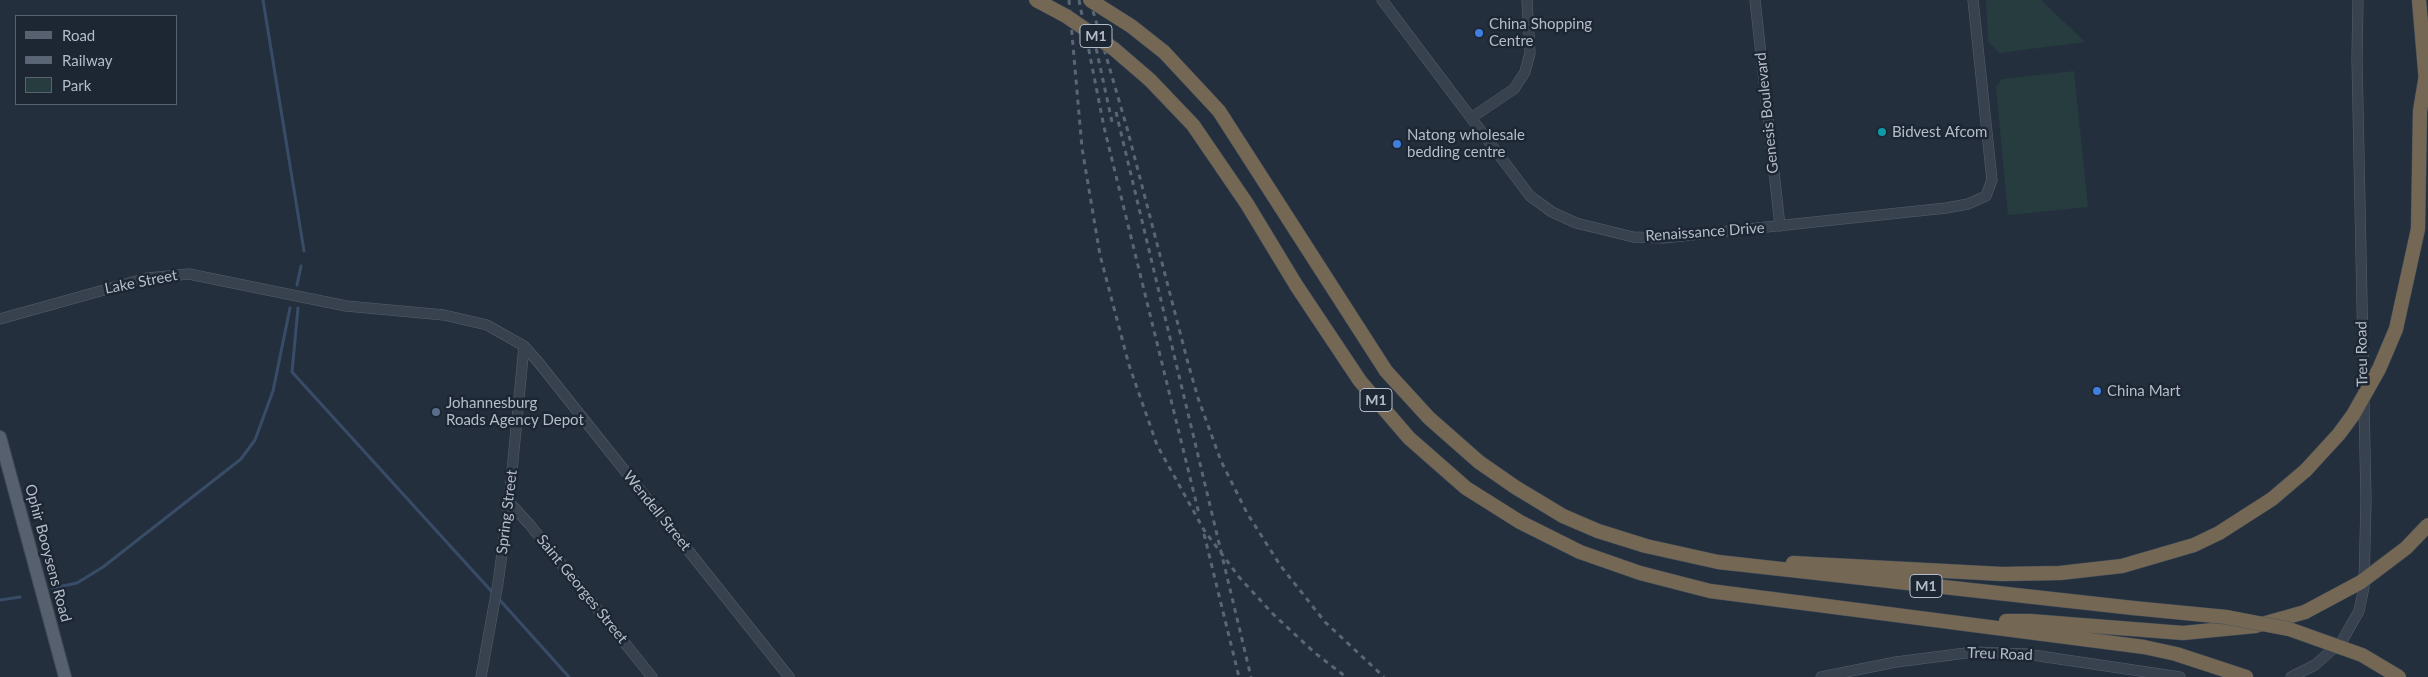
<!DOCTYPE html>
<html>
<head>
<meta charset="utf-8">
<style>
  body { margin:0 }
  #map { position:relative; width:2428px; height:677px; overflow:hidden; background:#242f3e; font-family:Lato,sans-serif }
  canvas { display:block }
  .legend { position:absolute; left:15px; top:15px; width:162px; height:90px; box-sizing:border-box; background:#1d2633; border:1px solid #59626f; margin:0; padding:6px 9px; list-style:none; font-size:15px; color:#b4bcc9 }
  .legend li { display:flex; align-items:center; gap:10px; height:25px }
  .legend b { width:25px; border:1px solid #59626f }
</style>
</head>
<body>
<div id="map">
<canvas width="2428" height="677"></canvas>
<ul class="legend">
<li><b style="height:6px;background:#56606e"></b>Road</li>
<li><b style="height:6px;background:#5a6575"></b>Railway</li>
<li><b style="height:14px;background:#263c3f"></b>Park</li>
</ul>
</div>
<script>
const ctx = document.querySelector('canvas').getContext('2d');
ctx.lineJoin = 'round';
function paint(path, color) {
  ctx.fillStyle = color;
  ctx.fill(path, 'evenodd');
}
function toPath(rows) {
  const path = new Path2D();
  for (const r of rows) {
    path.moveTo(r[0], r[1]);
    for (let i = 2; i < r.length; i += 2) path.lineTo(r[i], r[i + 1]);
  }
  return path;
}
function trace(path, color, width, dash) {
  ctx.strokeStyle = color;
  ctx.lineWidth = width;
  ctx.lineCap = dash ? 'butt' : 'round';
  ctx.setLineDash(dash || []);
  ctx.stroke(path);
}
function drawText(font, color, halo, rows, align = 'center') {
  ctx.font = font + ' Lato,sans-serif';
  ctx.lineWidth = 5;
  ctx.setLineDash([]);
  ctx.textBaseline = 'middle';
  ctx.strokeStyle = halo;
  ctx.fillStyle = color;
  for (const [text, x, y, turn = 0] of rows) {
    ctx.save();
    ctx.translate(x, y);
    ctx.rotate((+turn || 0) * Math.PI / 180);
    ctx.textAlign = isNaN(turn) ? turn : align;
    if (halo) ctx.strokeText(text, 0, 0);
    ctx.fillText(text, 0, 0);
    ctx.restore();
  }
}
paint(toPath([
  [1986,0,2041,0,2085,42,1999,53,1988,41],
  [2074,71,2088,207,2008,215,1996,87,2002,79]
]), '#263c3f');
trace(toPath([
  [263,0,304,251],
  [297,285,301,266],
  [298,308,292,372,493,593],
  [53,588,77,583,103,567,241,459,255,440,273,391,290,308],
  [498,598,569,677],
  [0,600,20,597]
]), '#394c67', 3);
const minor = toPath([
  [1382,0,1530,196,1552,212,1576,223,1633,237,1663,238,1946,208,1968,204,1986,196,1992,180,1973,0],
  [1755,0,1780,226],
  [1471,118,1514,89,1525,72,1530,53,1527,0],
  [0,319,147,278,189,274,346,306,444,315,487,325,524,346,539,363,789,677],
  [509,502,530,525,652,677],
  [481,677,498,583,509,502,524,346],
  [1821,677,1896,662,1974,652,2026,654,2180,677],
  [2291,677,2315,665,2342,641,2359,611,2364,587,2366,500,2357,58,2358,0]
]);
const major = toPath([
  [0,437,65,677]
]);
const highway = toPath([
  [2419,0,2426,82],
  [1164,52,1219,111,1386,371,1429,418,1479,462,1515,487,1563,516,1598,531,1646,546,1718,562,2133,608],
  [1150,80,1193,125,1247,204,1296,285,1360,381,1409,438,1466,488,1520,522,1580,552,1640,573,1710,591,2144,647,2176,654,2246,677],
  [2396,329,2418,229,2420,111,2426,75],
  [1793,563,2002,574,2060,573,2122,566,2194,545,2219,533,2272,499,2306,470],
  [2006,621,2030,621,2183,633,2255,626,2305,612]
]);
trace(minor, '#565f6c', 11);
trace(major, '#414a57', 14);
trace(highway, '#434c59', 15);
trace(minor, '#38414e', 10);
trace(major, '#56606e', 12);
trace(highway, '#746855', 14);
trace(toPath([
  [1069,0,1082,148,1100,255,1129,365,1157,445,1204,530,1239,577,1273,614,1315,653,1346,677],
  [1079,0,1104,127,1199,514],
  [1093,11,1127,128,1188,363,1198,398,1221,461,1247,513,1280,565,1325,622,1384,677],
  [1092,29,1112,122],
  [1116,112,1251,677],
  [1204,534,1239,677]
]), '#5a6575', 3, [5, 5]);
const highwayBridge = toPath([
  [1036,0,1066,16,1114,49,1150,80],
  [1090,0,1131,26,1164,52],
  [2306,470,2339,434,2353,415,2379,369,2396,329],
  [2133,608,2226,617,2289,629,2362,655,2399,677],
  [2305,612,2361,582,2406,548,2428,525]
]);
trace(highwayBridge, '#434c59', 15, []);
trace(highwayBridge, '#746855', 14);
for (const [x, y, r, color] of [
  [1479,33,5,"#3f7fe0"],
  [1882,132,5,"#0f9aa8"],
  [1397,144,5,"#3f7fe0"],
  [2097,391,5,"#3f7fe0"],
  [436,412,5,"#5c6f8a"]
]) {
  const dot = new Path2D();
  dot.arc(x, y, r, 0, 2 * Math.PI);
  ctx.fillStyle = color;
  ctx.fill(dot);
  trace(dot, '#1d2633', 2);
}
for (const [x, y, w] of [
  [1096,36,32],
  [1376,400,32],
  [1926,586,32]
]) {
  const box = new Path2D();
  box.roundRect(x - w / 2, y - 11.5, w, 23, 4);
  ctx.fillStyle = '#1d2633';
  ctx.fill(box);
  trace(box, '#b4bcc9', 1);
}
drawText('bold 14px', '#b4bcc9', null, [
  ["M1",1096,36],
  ["M1",1376,400],
  ["M1",1926,586]
]);
drawText('15px', '#b4bcc9', '#1d2633', [
  ["China Shopping",1489,24],
  ["Centre",1489,41],
  ["Bidvest Afcom",1892,132],
  ["Natong wholesale",1407,135],
  ["bedding centre",1407,152],
  ["China Mart",2107,391],
  ["Johannesburg",446,403],
  ["Roads Agency Depot",446,420]
], 'left');
drawText('15px', '#b4bcc9', '#1d2633', [
  ["Genesis Boulevard",1767,113,-96],
  ["Renaissance Drive",1705,232,-4],
  ["Lake Street",141,282,-11],
  ["Treu Road",2362,354,-91],
  ["Wendell Street",657,511,51],
  ["Spring Street",507,512,-83],
  ["Ophir Booysens Road",48,553,75],
  ["Saint Georges Street",582,589,51],
  ["Treu Road",2000,654,2]
]);
</script>
</body>
</html>
